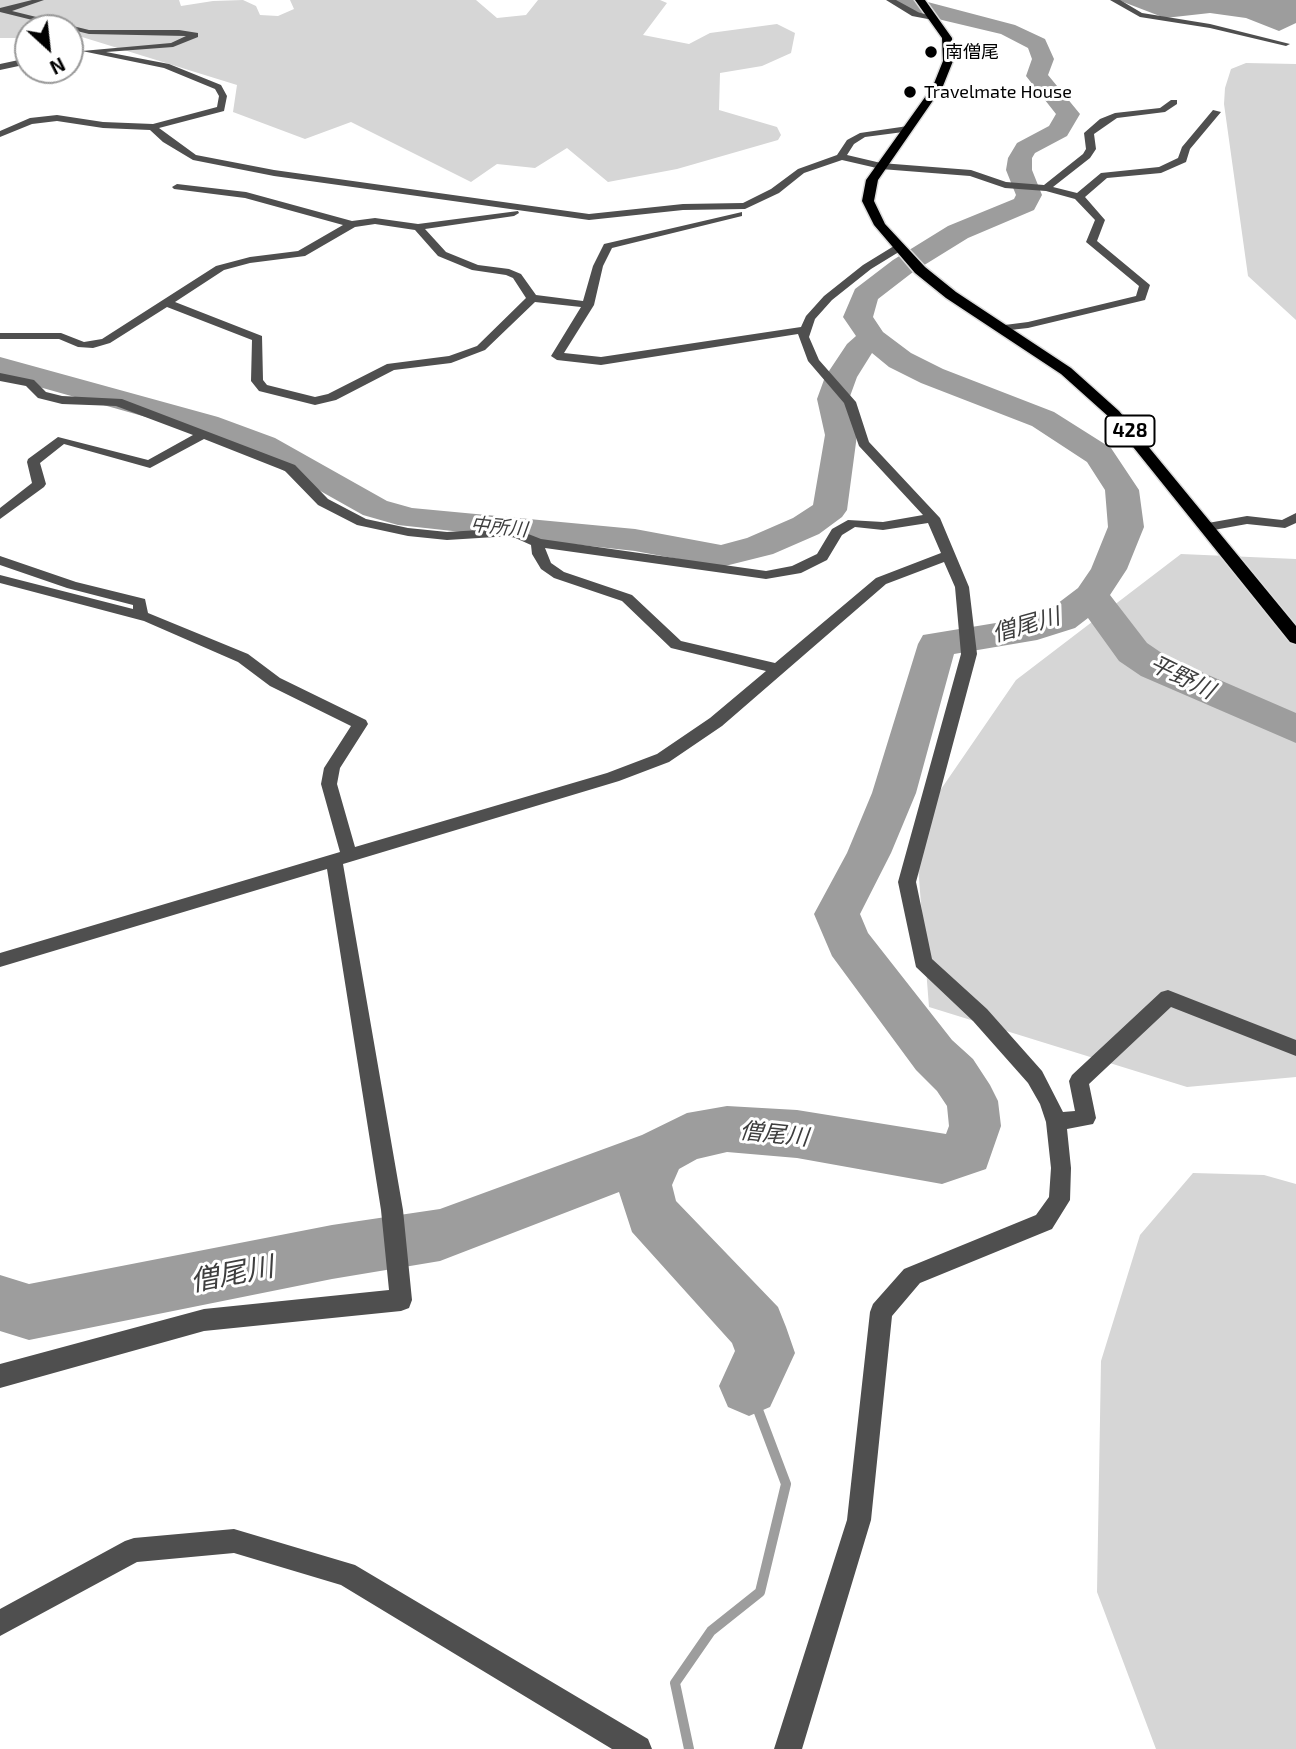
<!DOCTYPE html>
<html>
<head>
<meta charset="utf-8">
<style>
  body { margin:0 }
  #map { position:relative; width:1296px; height:1749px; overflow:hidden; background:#fff; font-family:"Exo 2",sans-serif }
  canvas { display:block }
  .north { position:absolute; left:14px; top:14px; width:70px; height:70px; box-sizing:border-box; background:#fff; border:2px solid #999; border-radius:50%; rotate:153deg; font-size:19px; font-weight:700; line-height:28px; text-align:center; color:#000 }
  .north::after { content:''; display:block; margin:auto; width:24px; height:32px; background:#000; clip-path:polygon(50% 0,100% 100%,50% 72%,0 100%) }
</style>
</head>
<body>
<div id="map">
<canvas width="1296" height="1749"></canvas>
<div class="north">N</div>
</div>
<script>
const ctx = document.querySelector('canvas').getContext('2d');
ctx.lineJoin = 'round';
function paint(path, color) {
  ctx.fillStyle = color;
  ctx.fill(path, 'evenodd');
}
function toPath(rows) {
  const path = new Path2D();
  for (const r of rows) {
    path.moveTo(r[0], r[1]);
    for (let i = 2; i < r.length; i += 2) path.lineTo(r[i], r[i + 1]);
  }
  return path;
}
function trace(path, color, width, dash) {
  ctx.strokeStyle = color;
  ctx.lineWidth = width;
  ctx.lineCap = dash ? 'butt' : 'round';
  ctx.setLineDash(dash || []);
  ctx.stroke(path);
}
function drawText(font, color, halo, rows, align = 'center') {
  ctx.font = font + ' "Exo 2","Noto Sans JP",sans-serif';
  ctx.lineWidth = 6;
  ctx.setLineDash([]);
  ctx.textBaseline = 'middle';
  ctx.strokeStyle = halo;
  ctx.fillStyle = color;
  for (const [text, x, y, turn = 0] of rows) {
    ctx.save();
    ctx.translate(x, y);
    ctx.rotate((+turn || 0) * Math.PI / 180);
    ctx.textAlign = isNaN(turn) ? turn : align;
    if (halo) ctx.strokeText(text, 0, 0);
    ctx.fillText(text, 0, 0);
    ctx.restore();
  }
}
paint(toPath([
  [0,0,179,0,181,6,213,1,243,0,256,6,260,15,278,16,294,9,290,0,476,0,497,18,526,15,538,0,660,0,667,3,643,35,689,44,710,33,777,24,795,33,791,53,762,66,720,73,719,110,777,127,781,135,778,140,677,169,608,182,567,148,535,168,497,164,471,182,351,122,305,139,233,112,237,85,82,37,70,37,70,28,28,28,28,38,0,38],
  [1246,63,1296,64,1296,320,1248,276,1224,104,1225,88,1231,69],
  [1181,554,1296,559,1296,1077,1187,1087,929,1007,915,827,1016,680],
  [1193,1173,1264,1175,1296,1184,1296,1749,1156,1749,1097,1592,1101,1361,1140,1235]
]), '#d6d6d6');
paint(toPath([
  [1118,0,1296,0,1296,23,1279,31,1246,18,1210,13,1165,18]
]), '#9d9d9d');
trace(toPath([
  [689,1749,675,1683,711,1631,760,1592,786,1484,749,1386]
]), '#9d9d9d', 10);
paint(toPath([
  [890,0,920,0,1015,25,1045,39,1054,59,1048,75,1080,114,1067,136,1035,153,1032,158,1032,170,1042,195,1034,210,968,238,913,272,878,299,873,317,883,332,911,353,943,369,1054,412,1111,448,1139,490,1144,527,1127,569,1110,595,1147,643,1169,658,1296,713,1296,743,1141,676,1119,661,1088,618,1075,628,1037,640,954,654,916,793,891,853,860,914,868,933,952,1040,973,1059,990,1085,998,1101,1001,1126,986,1169,942,1184,797,1158,727,1152,697,1159,679,1169,672,1185,676,1201,778,1307,786,1327,795,1353,770,1407,749,1416,728,1407,719,1386,735,1351,732,1343,632,1232,619,1192,440,1261,332,1279,29,1340,0,1331,0,1275,29,1284,332,1225,440,1209,642,1135,687,1113,727,1106,797,1110,946,1134,949,1126,947,1106,937,1091,916,1070,832,956,814,914,847,853,872,793,918,644,923,635,1020,619,1049,610,1078,588,1091,569,1108,527,1105,490,1087,462,1032,426,921,383,889,367,872,353,857,377,849,399,857,435,847,510,842,517,819,534,773,554,721,567,635,551,398,525,363,515,251,452,196,431,0,376,0,357,218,417,275,438,387,501,412,508,635,529,721,545,747,538,793,518,813,505,825,435,817,399,825,377,847,344,856,336,843,317,855,289,893,260,948,226,1014,199,1016,195,1006,170,1008,158,1017,143,1049,126,1056,114,1026,76,1032,59,1028,48,1001,34,942,20,893,4,890,0]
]), '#9d9d9d');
const highway = toPath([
  [915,0,925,0,952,38,953,61,943,86,878,180,874,201,885,224,925,267,956,292,1071,368,1119,411,1296,626,1296,644,1290,642,1109,417,1061,374,946,298,915,273,874,225,862,201,866,180,933,86,943,61,942,38,915,0]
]);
trace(highway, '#dbdbdb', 3);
paint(toPath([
  [32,0,44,0,12,11,89,30,179,30,198,33,198,37,173,47,106,52,169,64,221,85,227,96,224,111,159,128,196,155,274,170,589,214,683,204,743,203,771,189,798,169,837,155,847,140,860,133,908,126,911,127,911,131,865,137,854,144,847,155,881,163,971,170,1006,182,1044,185,1083,154,1086,149,1084,133,1100,119,1115,113,1160,108,1171,100,1177,100,1177,104,1165,112,1117,118,1094,134,1096,149,1090,158,1053,187,1077,193,1101,173,1159,167,1178,158,1182,147,1213,110,1221,112,1190,149,1186,162,1161,173,1107,178,1085,197,1105,220,1097,241,1150,285,1145,300,1028,328,1001,331,995,328,997,326,1028,322,1136,296,1139,286,1086,242,1095,220,1075,199,1046,191,1005,188,970,176,881,169,842,160,804,173,779,193,745,209,683,210,589,220,274,176,193,160,163,142,150,130,103,128,57,121,32,124,0,137,0,131,30,118,57,115,103,122,153,124,217,107,219,96,215,89,164,68,82,51,171,43,186,36,89,34,0,12,0,8,32,0],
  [886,0,896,0,918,12,937,18,933,20,912,16,886,0],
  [1110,0,1120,0,1142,13,1210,24,1290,44,1286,46,1210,28,1140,17,1110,0],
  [28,58,28,64,0,70,0,64,28,58],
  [177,184,246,192,352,221,375,218,418,224,518,211,519,213,514,216,425,229,446,252,478,265,509,269,521,274,536,295,583,301,593,266,604,244,742,212,742,216,612,248,603,266,594,305,564,353,601,357,801,327,806,316,824,296,863,265,894,246,902,246,902,250,871,269,832,300,815,319,809,337,819,360,856,402,869,442,940,518,969,587,977,654,916,882,932,959,987,1009,1042,1071,1063,1112,1075,1111,1069,1081,1072,1075,1161,992,1168,990,1296,1040,1296,1056,1171,1007,1089,1084,1096,1118,1093,1124,1067,1129,1071,1168,1070,1200,1052,1229,920,1283,892,1316,871,1520,802,1749,774,1749,847,1520,870,1312,873,1304,904,1269,1036,1215,1049,1197,1051,1168,1046,1122,1040,1104,1028,1083,973,1021,916,967,898,882,961,654,955,587,944,562,886,584,722,726,669,762,619,781,343,864,403,1210,412,1300,409,1308,401,1311,204,1331,0,1388,0,1364,204,1309,389,1290,381,1210,327,869,0,967,0,953,340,852,321,784,324,768,351,726,270,686,238,662,144,621,0,583,0,575,133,609,133,605,67,588,0,565,0,556,76,582,145,599,148,613,248,654,280,678,366,720,368,724,340,768,337,784,355,847,607,773,657,754,710,718,766,671,671,648,622,601,554,578,541,569,532,554,531,545,511,536,447,540,408,536,357,525,318,505,285,471,204,439,150,468,64,444,40,463,46,484,44,487,0,519,0,508,32,483,27,462,28,459,58,437,148,460,193,435,116,406,62,404,38,398,26,386,0,381,0,373,34,380,46,392,62,396,122,399,295,465,328,499,366,519,408,528,447,532,513,528,541,539,766,571,792,566,817,554,832,529,848,520,883,522,923,515,859,446,844,403,808,361,798,334,601,365,557,360,551,356,581,307,535,302,485,350,451,363,394,370,336,400,315,405,259,391,251,381,252,340,167,307,110,343,93,348,78,347,59,339,0,339,0,333,61,333,84,342,102,339,216,266,250,257,298,251,343,225,245,198,174,189,172,187,177,184],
  [375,224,415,230,438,256,472,270,506,275,513,278,526,298,477,346,449,356,387,364,328,394,315,397,267,385,263,380,262,336,175,302,224,270,250,263,305,256,355,227,375,224],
  [928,523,941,553,876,578,775,663,681,641,632,595,564,572,551,563,545,548,766,579,801,573,827,560,842,535,855,527,883,530,928,523],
  [1296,513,1296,523,1285,528,1247,524,1208,531,1201,527,1208,523,1247,516,1282,520,1296,513],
  [234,1529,355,1565,648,1739,652,1749,612,1749,341,1585,234,1553,137,1562,0,1636,0,1609,125,1541,134,1538,234,1529]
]), '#4f4f4f');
paint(highway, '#000');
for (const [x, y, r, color] of [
  [931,52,7,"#000"],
  [910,92,7,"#000"]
]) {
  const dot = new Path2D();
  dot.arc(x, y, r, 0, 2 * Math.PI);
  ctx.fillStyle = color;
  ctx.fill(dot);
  trace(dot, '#fff', 2.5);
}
drawText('18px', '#000', '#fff', [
  ["南僧尾",945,52],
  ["Travelmate House",924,92]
], 'left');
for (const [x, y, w] of [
  [1130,431,49]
]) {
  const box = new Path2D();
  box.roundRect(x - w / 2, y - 15.5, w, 31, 5);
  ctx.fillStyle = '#fff';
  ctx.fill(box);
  trace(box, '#000', 2);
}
drawText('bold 19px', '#000', null, [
  ["428",1130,431]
]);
drawText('italic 19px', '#3e3e3e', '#fff', [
  ["中所川",499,527,6]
]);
drawText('italic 23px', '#3e3e3e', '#fff', [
  ["僧尾川",1026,625,-16],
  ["平野川",1182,677,26],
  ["僧尾川",774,1134,6]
]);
drawText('italic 28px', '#3e3e3e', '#fff', [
  ["僧尾川",232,1274,-11]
]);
</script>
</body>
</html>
